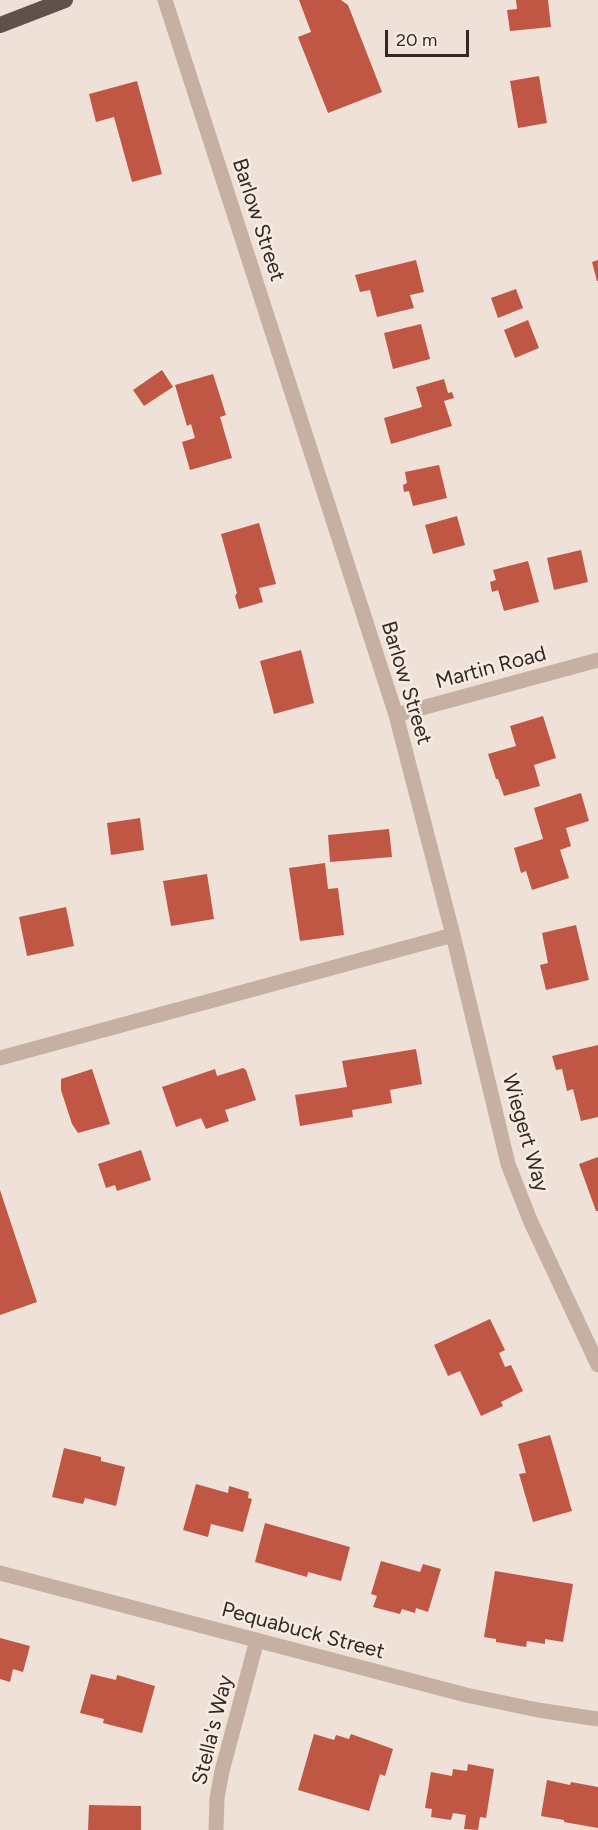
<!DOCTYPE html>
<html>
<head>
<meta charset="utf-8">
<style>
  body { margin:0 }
  #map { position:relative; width:598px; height:1830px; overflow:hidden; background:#efe1d7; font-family:Figtree,sans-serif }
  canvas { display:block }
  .scale { position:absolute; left:385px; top:30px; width:84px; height:27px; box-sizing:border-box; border:3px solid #322825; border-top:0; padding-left:8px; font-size:18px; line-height:21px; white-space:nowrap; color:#322825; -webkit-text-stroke:4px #f7ece2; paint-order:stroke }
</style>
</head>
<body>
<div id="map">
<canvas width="598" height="1830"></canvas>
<div class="scale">20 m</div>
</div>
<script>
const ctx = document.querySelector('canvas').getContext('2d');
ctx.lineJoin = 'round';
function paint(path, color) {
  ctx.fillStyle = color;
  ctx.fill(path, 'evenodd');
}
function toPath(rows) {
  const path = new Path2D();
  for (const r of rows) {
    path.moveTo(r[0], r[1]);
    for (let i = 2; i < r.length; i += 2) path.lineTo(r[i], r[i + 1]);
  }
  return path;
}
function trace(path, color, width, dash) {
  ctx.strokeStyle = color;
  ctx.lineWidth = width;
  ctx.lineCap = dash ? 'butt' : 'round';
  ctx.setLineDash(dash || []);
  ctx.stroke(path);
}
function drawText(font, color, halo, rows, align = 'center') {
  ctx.font = font + ' Figtree,sans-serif';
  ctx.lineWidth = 5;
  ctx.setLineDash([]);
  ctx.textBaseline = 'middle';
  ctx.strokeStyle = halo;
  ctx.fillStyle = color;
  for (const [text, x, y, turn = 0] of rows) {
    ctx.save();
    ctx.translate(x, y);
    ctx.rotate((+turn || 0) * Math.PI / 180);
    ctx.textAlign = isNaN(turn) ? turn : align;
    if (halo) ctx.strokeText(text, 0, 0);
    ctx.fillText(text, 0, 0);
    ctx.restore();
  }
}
paint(toPath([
  [299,0,341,0,348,5,382,92,328,113,298,37,311,32],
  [516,0,548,0,551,27,510,31,507,10,517,9],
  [539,76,547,123,518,128,510,81],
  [137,81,162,174,132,182,114,117,96,122,89,94],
  [416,260,424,292,410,295,414,308,377,317,370,290,360,292,355,275],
  [598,260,598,281,597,281,592,262],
  [516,289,523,308,498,318,491,298],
  [528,320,539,348,515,358,504,330],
  [421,324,430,359,393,369,384,333],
  [162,370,173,387,144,406,133,390],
  [213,374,226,415,220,417,232,458,190,470,182,442,195,438,191,424,187,426,175,385],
  [444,379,448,393,452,392,454,398,444,401,452,426,391,444,384,418,422,407,416,387],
  [439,465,447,498,413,506,409,491,404,492,403,485,407,483,405,472],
  [457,516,465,545,433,554,425,525],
  [259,523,276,584,259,588,263,602,239,609,235,596,237,593,221,534],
  [581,550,588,582,554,590,547,558],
  [528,561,539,602,504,611,498,590,492,592,490,582,496,580,493,570],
  [301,650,314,703,274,714,260,661],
  [543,716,556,758,534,765,540,786,504,796,498,779,496,779,488,754,516,746,510,726],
  [581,793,589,821,566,828,571,846,560,850,569,878,532,890,526,871,521,873,514,848,543,839,534,808],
  [140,818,144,850,111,855,107,823],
  [389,829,392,857,330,862,328,835],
  [325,863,328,889,338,888,344,935,300,941,289,868],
  [207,874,214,919,171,926,163,881],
  [66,907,74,946,27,956,19,917],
  [576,925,589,980,546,990,540,965,548,963,542,933],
  [598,1045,598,1117,581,1121,573,1089,567,1091,562,1069,556,1070,552,1056],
  [416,1049,422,1084,390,1090,392,1103,352,1110,353,1117,300,1126,295,1095,347,1087,342,1061],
  [243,1068,246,1070,256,1100,225,1110,229,1121,206,1129,201,1118,176,1127,162,1087,215,1069,217,1076],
  [92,1069,110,1124,78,1133,72,1124,61,1090,61,1079],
  [141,1150,151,1180,117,1191,115,1185,106,1188,98,1164],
  [598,1157,598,1211,596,1211,579,1164],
  [0,1190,37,1302,0,1315],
  [490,1319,505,1350,499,1353,505,1367,511,1365,523,1391,501,1402,503,1406,481,1416,460,1371,448,1376,434,1345],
  [550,1435,572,1511,533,1522,519,1474,526,1473,518,1444],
  [64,1448,101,1457,101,1461,125,1467,116,1506,85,1498,83,1504,52,1497],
  [196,1484,228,1493,229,1486,249,1492,248,1498,252,1499,243,1532,211,1524,208,1537,183,1530],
  [265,1523,350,1547,341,1581,308,1572,307,1577,255,1562],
  [381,1561,420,1572,423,1564,441,1569,428,1612,416,1608,415,1613,402,1609,400,1614,373,1607,377,1596,371,1594],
  [495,1571,573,1584,563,1642,545,1639,545,1644,527,1641,526,1647,496,1642,496,1639,484,1637],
  [0,1638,30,1646,23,1672,13,1669,10,1682,0,1679],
  [91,1674,116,1680,117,1675,155,1686,142,1733,103,1723,104,1719,80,1713],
  [314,1734,334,1740,336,1735,349,1739,351,1734,393,1749,385,1776,380,1774,369,1811,298,1790],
  [468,1764,494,1769,486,1818,480,1817,478,1830,464,1829,466,1815,453,1813,451,1820,431,1817,432,1809,425,1808,431,1772,452,1776,453,1769,467,1771],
  [547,1780,570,1785,571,1782,598,1787,598,1828,564,1822,564,1820,541,1816],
  [89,1805,141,1806,141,1830,88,1830]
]), '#c05744');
trace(toPath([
  [165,0,396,715,453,935,508,1164,530,1220,598,1365],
  [396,715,598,660],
  [0,1058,453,935],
  [0,1573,466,1695,538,1710,598,1719],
  [216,1830,217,1798,222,1771,257,1640]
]), '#c6b0a4', 15);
trace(toPath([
  [0,25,65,0]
]), '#62504a', 16);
drawText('21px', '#322825', '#f7ece2', [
  ["Barlow Street",258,220,72],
  ["Martin Road",491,668,-15],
  ["Barlow Street",406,683,73],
  ["Wiegert Way",525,1133,74],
  ["Pequabuck Street",303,1631,15],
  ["Stella's Way",213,1730,-76]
]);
</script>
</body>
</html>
